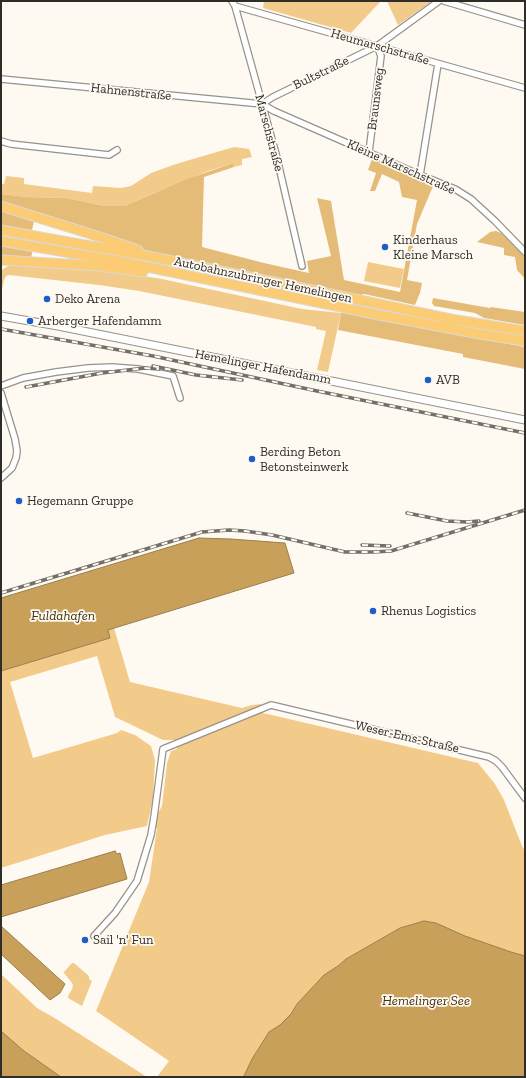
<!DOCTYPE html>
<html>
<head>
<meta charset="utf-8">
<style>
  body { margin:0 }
  #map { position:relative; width:526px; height:1078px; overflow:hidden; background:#fffaf1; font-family:"Zilla Slab",serif }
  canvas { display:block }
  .frame { position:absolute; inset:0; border:2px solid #2f2d2a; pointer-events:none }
</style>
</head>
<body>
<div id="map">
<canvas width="526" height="1078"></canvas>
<div class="frame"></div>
</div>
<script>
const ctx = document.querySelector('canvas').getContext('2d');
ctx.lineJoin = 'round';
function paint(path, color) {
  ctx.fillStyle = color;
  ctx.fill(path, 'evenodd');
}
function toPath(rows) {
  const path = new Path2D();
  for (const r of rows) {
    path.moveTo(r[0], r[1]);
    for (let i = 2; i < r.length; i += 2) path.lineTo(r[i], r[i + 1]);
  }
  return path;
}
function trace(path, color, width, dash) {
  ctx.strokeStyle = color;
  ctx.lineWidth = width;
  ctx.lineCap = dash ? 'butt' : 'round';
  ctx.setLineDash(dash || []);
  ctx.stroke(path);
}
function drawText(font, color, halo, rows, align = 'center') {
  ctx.font = font + ' "Zilla Slab",serif';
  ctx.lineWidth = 3.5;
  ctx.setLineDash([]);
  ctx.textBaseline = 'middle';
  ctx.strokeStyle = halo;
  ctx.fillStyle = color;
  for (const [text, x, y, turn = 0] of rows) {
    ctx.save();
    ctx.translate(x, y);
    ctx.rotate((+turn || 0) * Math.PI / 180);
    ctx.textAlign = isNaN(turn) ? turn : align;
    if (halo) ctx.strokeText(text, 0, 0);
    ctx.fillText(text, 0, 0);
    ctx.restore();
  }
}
paint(toPath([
  [264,1,381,1,351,33,263,8],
  [387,1,432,1,398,25],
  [234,147,249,149,252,157,242,159,242,165,234,167,233,163,208,171,154,193,124,206,105,206,66,198,27,197,1,194,1,184,4,184,6,176,24,178,24,184,92,193,93,186,121,188,131,186,151,173,176,164],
  [368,262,404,269,400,288,364,281],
  [18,265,82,269,130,274,162,279,302,309,341,313,328,372,317,370,326,331,316,329,316,327,139,291,99,285,9,275,6,276,4,280,2,289,1,288,1,271,3,269,8,266],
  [114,628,130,682,242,708,252,705,261,704,263,713,478,763,495,784,504,800,522,846,525,851,525,956,511,952,465,936,436,923,424,921,400,928,346,959,338,966,324,975,297,1004,291,1014,280,1025,269,1032,252,1059,244,1076,242,1077,157,1077,169,1061,96,1011,149,882,157,828,155,827,157,815,162,806,167,763,171,751,177,749,174,740,163,740,115,717,97,656,10,682,33,758,117,733,121,730,135,735,151,746,155,760,153,798,147,826,105,835,1,868,1,671,110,638,108,630],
  [72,963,74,963,89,976,89,979,92,981,82,1006,68,998,68,996,72,989,73,985,72,983,64,973,64,972],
  [1,974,37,1008,53,1017,147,1077,61,1077,50,1070,24,1051,1,1031]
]), '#f2cb8b');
paint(toPath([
  [372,159,434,184,417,224,407,280,422,283,420,293,415,305,364,294,359,296,211,264,154,253,116,240,1,203,1,194,27,197,66,198,105,206,124,206,187,179,233,163,234,167,204,177,202,247,264,263,309,273,307,261,331,256,317,198,331,201,344,280,400,292,417,200,402,197,399,182,382,174,375,191,370,191,376,173,368,170],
  [1,211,34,221,32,230,1,226],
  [496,231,501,233,525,257,525,279,517,270,515,257,504,255,504,248,477,242,490,232],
  [1,244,33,249,31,258,1,256],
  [433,298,490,308,491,307,525,312,525,325,484,318,475,313,434,306,432,303],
  [341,313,347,313,525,347,525,369,463,357,463,354,338,330]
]), '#e5bc77');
const water = toPath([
  [199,538,231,539,285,543,294,573,108,630,110,638,1,671,1,598,199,538],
  [115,851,117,854,120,853,127,879,1,917,1,885,115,851],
  [424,921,436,923,465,936,511,952,525,956,525,1077,242,1077,244,1076,252,1059,269,1032,280,1025,291,1014,297,1004,324,975,338,966,346,959,400,928,424,921],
  [1,926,65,984,60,993,50,1000,1,954,1,926],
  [1,1031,24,1051,61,1077,1,1077,1,1031]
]);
paint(water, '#c8a05a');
trace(water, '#9a7e4c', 1);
const minor = toPath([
  [232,1,235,6,276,154,302,266],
  [444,1,525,25],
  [235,6,525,88],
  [1,79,262,104,274,111,420,175,455,189,471,199,495,221,525,252],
  [262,104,273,97,377,46,439,1],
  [1,141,11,144,109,155,117,150],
  [369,152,381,56,377,46],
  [420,175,438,64],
  [1,386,23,378,56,372,88,368,112,367,138,369,173,376,180,398],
  [1,393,15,439,17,451,16,458,12,468,1,478],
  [94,936,115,913,137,881,151,835,154,817,163,749,271,705,489,757,496,761,502,767,525,798]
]);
const tertiary = toPath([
  [1,316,58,326,525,420]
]);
const trunk = toPath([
  [1,206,100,237,138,250],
  [1,230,158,258,451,319,525,331],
  [1,241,123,262,379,315,480,334,525,341],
  [1,260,100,266,143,272]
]);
trace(minor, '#97928a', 8);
trace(tertiary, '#97928a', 9);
trace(trunk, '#dad9d9', 11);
trace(minor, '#fff', 5.5);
trace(tertiary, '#fff', 7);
trace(trunk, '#fccc74', 9);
const rail = toPath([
  [1,329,153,356,317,391,525,433],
  [153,366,196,375,242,380],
  [26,387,102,373,145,368,159,369],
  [407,513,447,521,467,522,479,521],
  [362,545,390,546],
  [1,593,202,532,229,530,245,531,272,535,345,552,374,552,391,551,525,510]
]);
trace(rail, '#73706b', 3.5);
trace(rail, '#fffaf1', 2, [6]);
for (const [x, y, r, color] of [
  [385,247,4,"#1b5ec9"],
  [47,299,4,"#1b5ec9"],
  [30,321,4,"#1b5ec9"],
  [428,380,4,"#1b5ec9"],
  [252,459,4,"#1b5ec9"],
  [19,501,4,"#1b5ec9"],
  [373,611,4,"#1b5ec9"],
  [85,940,4,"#1b5ec9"]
]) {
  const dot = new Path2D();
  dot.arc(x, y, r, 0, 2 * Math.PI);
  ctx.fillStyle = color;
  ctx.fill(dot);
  trace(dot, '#fffaf1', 1.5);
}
drawText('13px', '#2f2d2a', '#fffaf1', [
  ["Heumarschstraße",380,47,16],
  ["Bultstraße",321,73,-26],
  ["Hahnenstraße",131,92,6],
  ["Braunsweg",376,99,-83],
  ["Marschstraße",269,133,75],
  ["Kleine Marschstraße",401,167,24],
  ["Autobahnzubringer Hemelingen",263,280,12],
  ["Hemelinger Hafendamm",263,367,11],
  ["Weser-Ems-Straße",407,737,13]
]);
drawText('13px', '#2f2d2a', '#fffaf1', [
  ["Kinderhaus",393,240],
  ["Kleine Marsch",393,255],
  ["Deko Arena",55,299],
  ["Arberger Hafendamm",38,321],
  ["AVB",436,380],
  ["Berding Beton",260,452],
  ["Betonsteinwerk",260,467],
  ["Hegemann Gruppe",27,501],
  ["Rhenus Logistics",381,611],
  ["Sail 'n' Fun",93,940]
], 'left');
drawText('italic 14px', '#433213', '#fffaf1', [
  ["Fuldahafen",63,616],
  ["Hemelinger See",426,1001]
]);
</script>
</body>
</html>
